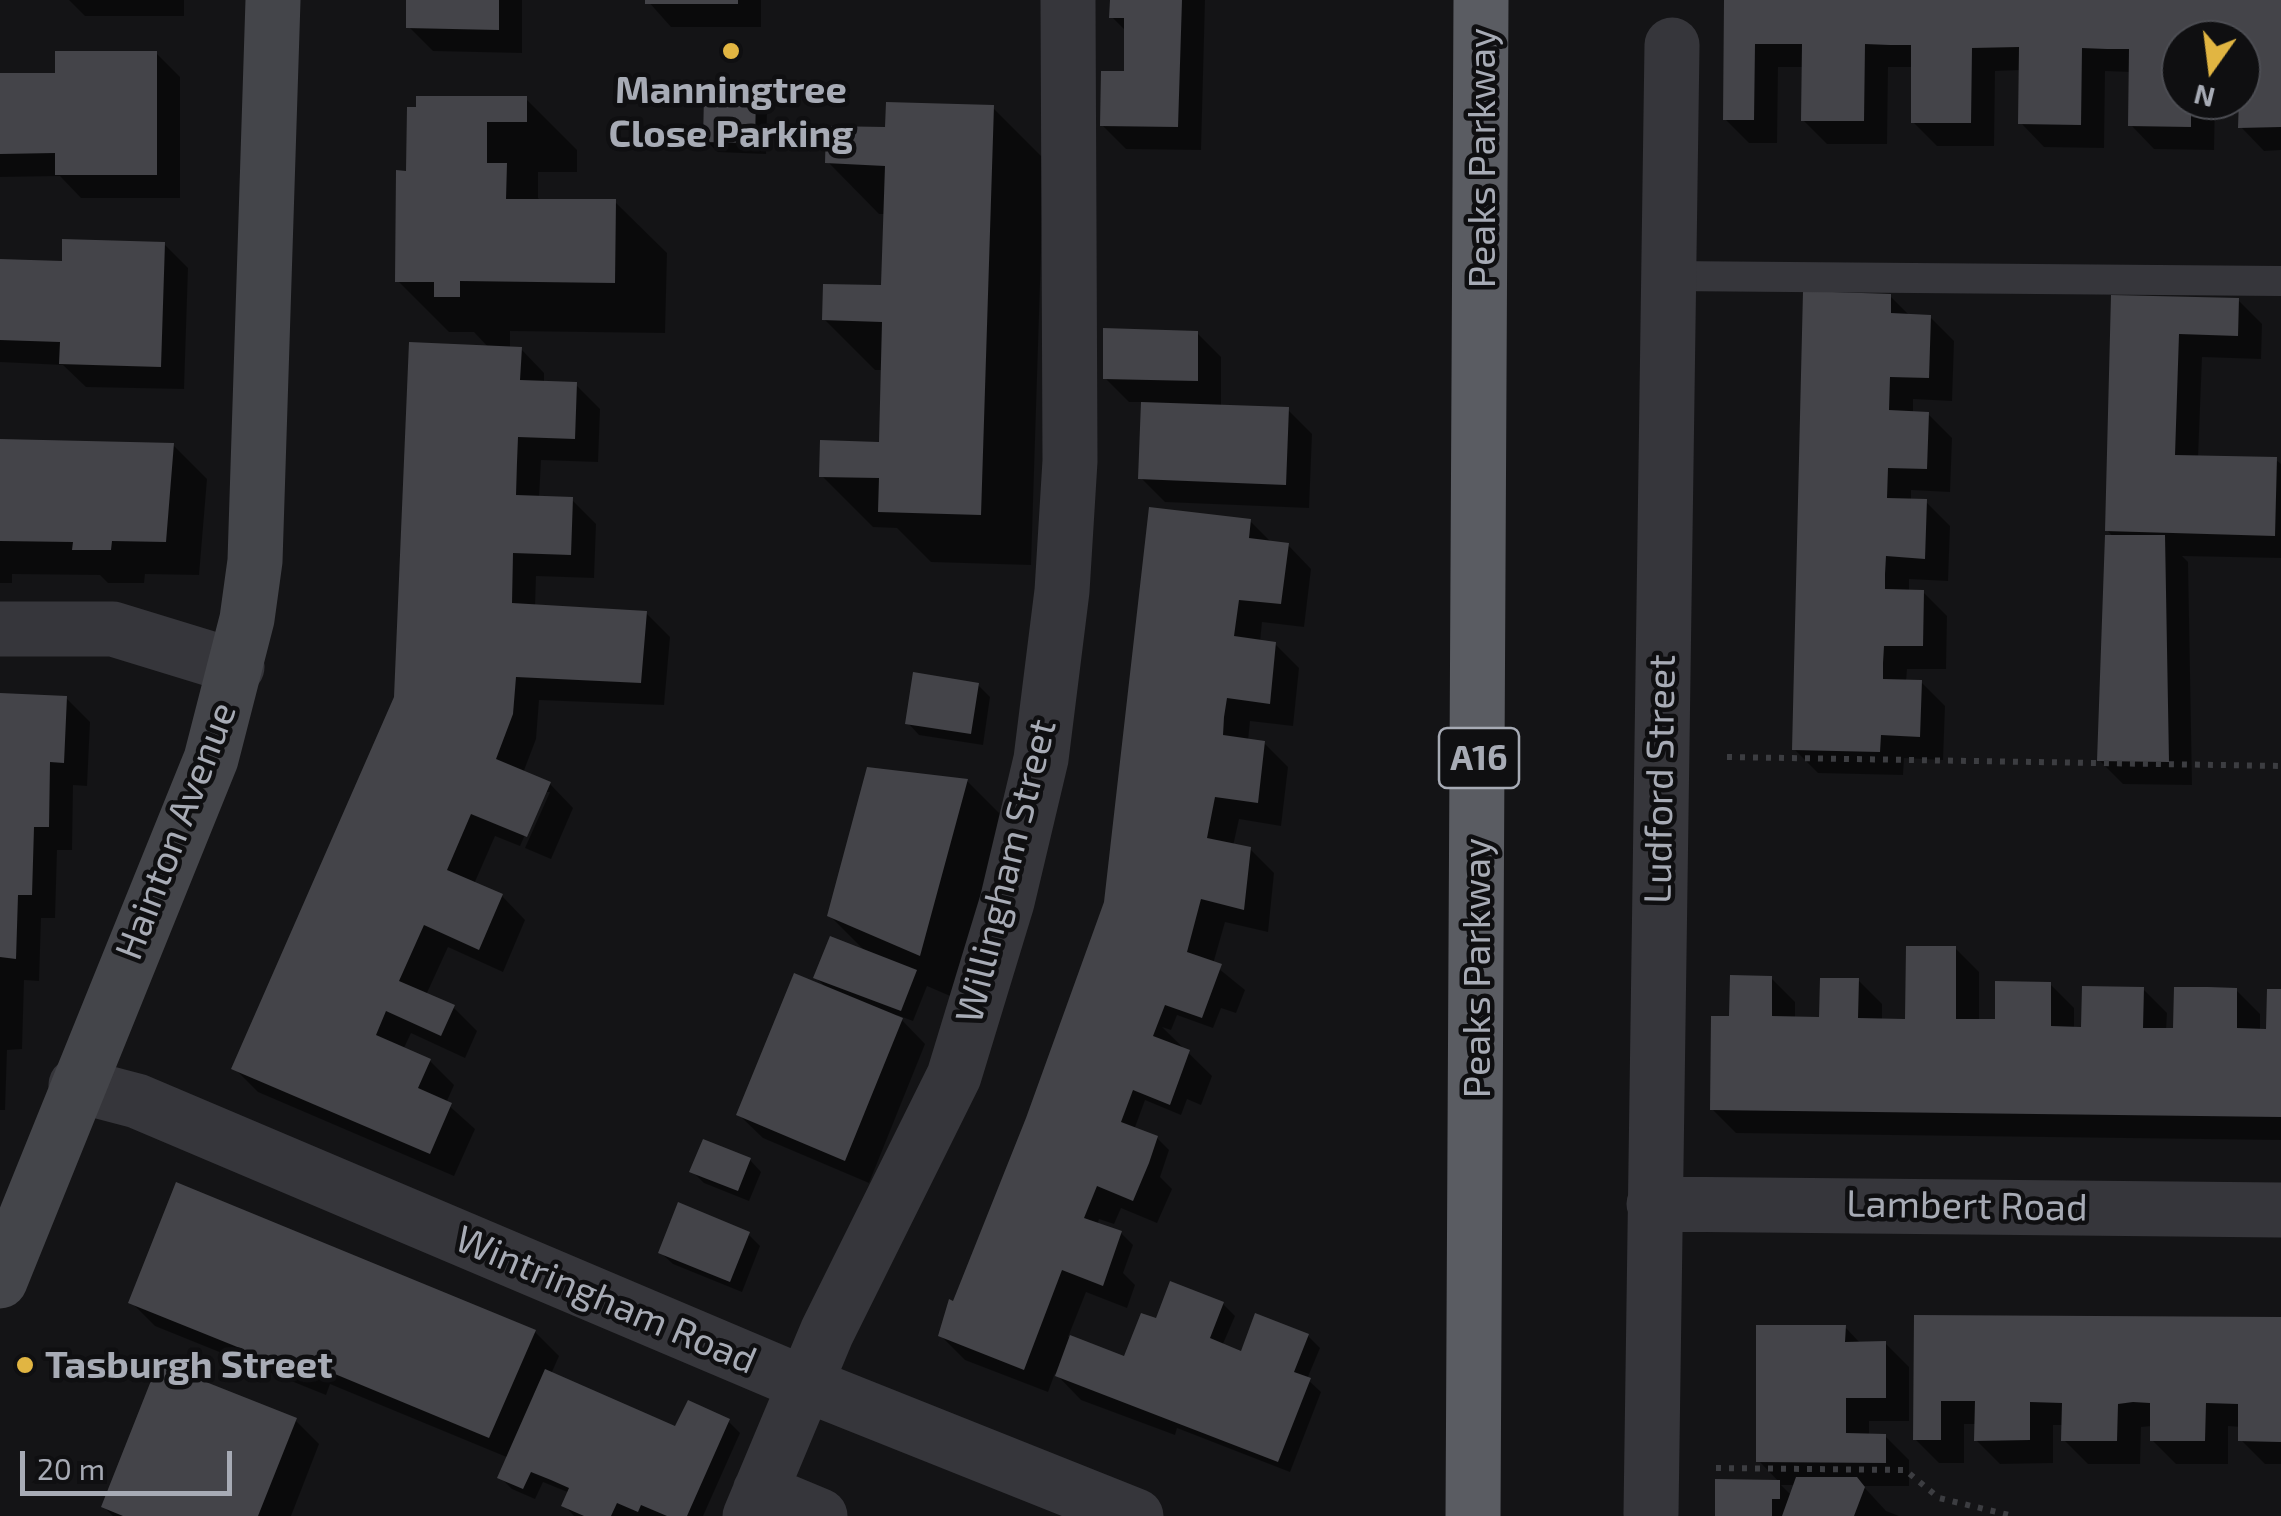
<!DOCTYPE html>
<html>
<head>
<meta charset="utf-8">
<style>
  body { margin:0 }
  #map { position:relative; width:2281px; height:1516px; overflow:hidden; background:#141416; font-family:"Exo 2",sans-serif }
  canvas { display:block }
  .north { position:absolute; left:2161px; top:20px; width:100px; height:100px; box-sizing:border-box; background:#0f0f11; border:2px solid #4c4d53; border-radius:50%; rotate:194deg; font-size:28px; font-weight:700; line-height:40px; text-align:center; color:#a7abb5 }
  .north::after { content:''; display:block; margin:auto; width:35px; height:45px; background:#e1b542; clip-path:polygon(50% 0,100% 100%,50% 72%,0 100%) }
  .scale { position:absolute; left:20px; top:1451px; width:212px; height:45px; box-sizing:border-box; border:5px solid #a7abb5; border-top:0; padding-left:12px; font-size:30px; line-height:35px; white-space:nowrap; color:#a7abb5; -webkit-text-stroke:8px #0f0f11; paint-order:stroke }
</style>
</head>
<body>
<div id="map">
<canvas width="2281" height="1516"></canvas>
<div class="north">N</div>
<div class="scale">20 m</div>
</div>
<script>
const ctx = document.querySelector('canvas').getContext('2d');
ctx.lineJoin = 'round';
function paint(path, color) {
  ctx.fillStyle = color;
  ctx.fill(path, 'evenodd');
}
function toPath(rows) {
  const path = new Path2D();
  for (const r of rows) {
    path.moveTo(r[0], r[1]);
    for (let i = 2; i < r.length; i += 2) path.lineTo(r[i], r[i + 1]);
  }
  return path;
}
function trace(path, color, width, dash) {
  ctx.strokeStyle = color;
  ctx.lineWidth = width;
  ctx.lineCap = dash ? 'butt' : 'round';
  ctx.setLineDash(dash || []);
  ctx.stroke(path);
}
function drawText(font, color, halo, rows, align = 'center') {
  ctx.font = font + ' "Exo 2",sans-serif';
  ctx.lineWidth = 9;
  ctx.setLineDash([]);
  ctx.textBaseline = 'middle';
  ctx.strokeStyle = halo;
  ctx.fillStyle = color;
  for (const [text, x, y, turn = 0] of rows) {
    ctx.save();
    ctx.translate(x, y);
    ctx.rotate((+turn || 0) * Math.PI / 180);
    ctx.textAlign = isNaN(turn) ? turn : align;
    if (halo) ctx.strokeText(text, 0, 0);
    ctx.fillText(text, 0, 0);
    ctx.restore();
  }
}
paint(toPath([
  [69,0,184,0,184,16,85,16],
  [409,0,522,0,522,53,433,51,409,27],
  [647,0,761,0,761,27,671,27],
  [1112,0,1205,0,1201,150,1126,149,1102,125,1126,73,1127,32,1112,17],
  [1726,0,2281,0,2281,150,2264,151,2241,127,2241,40,2181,40,2181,100,2215,100,2214,150,2154,149,2131,125,2131,72,2105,71,2104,148,2044,147,2021,123,2021,70,1995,71,1994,146,1937,146,1913,122,1914,67,1888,67,1887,144,1827,144,1803,120,1804,67,1778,67,1777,143,1749,143,1725,119],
  [156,53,180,77,180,198,81,198,60,176,0,177,0,75,58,75],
  [755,97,767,109,766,154,718,152,706,141],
  [526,99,577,150,577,172,538,172,538,198,541,201,615,202,667,253,665,333,510,331,510,348,521,349,544,373,544,384,576,385,600,409,598,462,541,460,539,498,572,500,596,524,594,578,536,576,535,607,646,613,670,637,664,705,539,700,536,739,523,773,550,784,573,808,551,859,525,848,550,792,544,792,520,846,495,836,474,884,502,896,525,920,503,972,448,947,426,995,453,1007,477,1031,465,1058,411,1033,403,1050,430,1061,454,1085,446,1103,475,1129,454,1176,258,1092,234,1068,396,697,489,348,474,332,449,332,398,281,409,174,409,109],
  [993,108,1044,159,1031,565,931,562,897,528,873,527,822,476,881,444,883,370,875,370,824,319,884,287,886,214,879,214,828,162,888,130],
  [164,244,188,268,184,389,86,387,63,365,0,362,0,261,64,264],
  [1890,296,1910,316,1930,317,1954,341,1952,401,1913,399,1913,414,1928,414,1952,438,1950,492,1911,490,1911,501,1926,502,1950,526,1948,581,1909,579,1909,592,1923,592,1947,616,1946,669,1907,669,1906,682,1921,682,1945,706,1943,760,1904,758,1903,775,1818,773,1794,749],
  [2113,297,2238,300,2262,324,2261,359,2202,357,2198,458,2276,460,2281,464,2281,558,2182,556,2188,562,2192,785,2123,784,2099,760,2114,538,2107,530],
  [1197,333,1221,357,1221,407,1288,410,1312,434,1309,508,1165,502,1141,478,1143,402,1129,402,1105,378],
  [0,442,173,445,207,479,199,575,145,574,144,583,108,583,100,575,12,574,12,583,0,583],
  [1250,521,1272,543,1288,545,1311,569,1304,627,1262,622,1260,642,1275,644,1299,668,1293,726,1250,721,1248,741,1264,743,1288,767,1281,826,1239,819,1233,846,1250,849,1274,873,1268,932,1225,922,1213,964,1245,990,1236,1013,1221,1008,1213,1028,1177,1015,1171,1030,1162,1027,1212,1076,1201,1105,1187,1099,1181,1115,1145,1100,1134,1130,1157,1138,1169,1150,1160,1177,1172,1189,1157,1223,1121,1208,1114,1224,1099,1219,1097,1225,1121,1233,1133,1245,1123,1273,1135,1285,1127,1308,1086,1292,1068,1337,1126,1359,1157,1321,1223,1304,1235,1316,1222,1346,1242,1354,1308,1336,1320,1348,1307,1379,1321,1392,1290,1472,1177,1428,1175,1435,1081,1400,1055,1373,1048,1392,965,1360,941,1336,1009,1171],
  [978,685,990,697,983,745,919,735,908,723],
  [0,696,66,698,90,722,87,786,73,785,72,850,57,850,55,918,41,918,39,981,24,980,22,1049,7,1050,5,1110,0,1110],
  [967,781,1018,832,971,1005,927,986,913,1021,897,1015,925,1044,869,1183,763,1138,739,1115,829,990,816,978,868,954,829,915],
  [1955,948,1979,972,1979,1021,1997,1021,2050,984,2074,1008,2074,1029,2084,1030,2143,989,2167,1013,2166,1031,2175,1030,2236,990,2260,1014,2260,1032,2269,1032,2281,992,2281,1140,1736,1133,1712,1109,1732,1019,1771,978,1795,1002,1795,1019,1822,1019,1858,980,1882,1004,1882,1021,1908,1021],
  [750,1160,761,1172,749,1201,704,1183,692,1171],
  [748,1234,760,1246,742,1292,673,1264,661,1253],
  [305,1236,535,1332,559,1356,551,1374,677,1429,728,1421,740,1433,703,1516,574,1516,564,1505,570,1493,543,1482,535,1499,512,1489,500,1477,509,1458,330,1384,326,1395,155,1326,131,1302],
  [1916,1317,2281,1319,2281,1464,2265,1464,2241,1440,2241,1427,2228,1426,2228,1464,2176,1464,2152,1440,2152,1426,2141,1427,2140,1464,2088,1464,2064,1440,2064,1425,2053,1425,2053,1463,2000,1464,1976,1440,1977,1424,1964,1424,1964,1463,1939,1463,1915,1439],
  [1845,1327,1861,1344,1885,1343,1909,1367,1909,1421,1869,1421,1869,1436,1885,1436,1909,1460,1909,1486,1863,1486,1886,1511,1899,1516,1717,1516,1718,1481,1780,1483,1759,1461],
  [1781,1485,1796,1485,1792,1496],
  [295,1420,319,1444,291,1516,113,1516,104,1507]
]), '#0007');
paint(toPath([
  [406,0,499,0,499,30,406,28],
  [645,0,738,0,738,4,645,4],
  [1110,0,1182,0,1178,127,1100,126,1101,71,1124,71,1124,18,1109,18],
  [1724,0,2281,0,2281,127,2238,128,2241,40,2181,40,2181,100,2191,100,2191,127,2128,126,2129,49,2107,49,2082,48,2081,125,2018,124,2019,47,1972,48,1971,123,1911,123,1911,45,1890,45,1865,44,1864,121,1801,121,1802,44,1755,44,1754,120,1723,120],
  [55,51,157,51,157,175,55,175,55,153,0,154,0,73,55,73],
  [704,94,756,95,755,143,703,142],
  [416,96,527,96,527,122,487,122,487,163,507,163,506,199,616,199,615,283,460,281,460,297,434,297,434,282,395,282,396,170,406,171,407,107,416,107],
  [886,102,994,105,981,515,878,512,879,478,819,477,820,440,879,442,882,322,822,320,823,284,881,285,885,166,825,163,826,126,885,127],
  [62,239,165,242,161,367,59,364,60,342,0,340,0,259,62,261],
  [1803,291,1891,294,1891,313,1931,315,1929,378,1890,377,1889,410,1929,412,1927,469,1888,468,1887,498,1927,499,1925,559,1886,556,1885,574,1885,589,1924,590,1923,646,1884,646,1883,663,1883,679,1922,680,1920,737,1881,735,1880,752,1792,750],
  [2111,295,2239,298,2238,336,2179,334,2175,455,2277,457,2275,536,2105,531],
  [1103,328,1198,331,1198,381,1103,379],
  [409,342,522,347,520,380,577,382,575,439,518,437,517,462,516,495,573,497,571,555,513,553,512,603,647,611,641,683,516,677,513,714,496,759,551,782,527,837,471,814,447,870,503,894,479,950,424,925,399,981,455,1005,441,1036,386,1011,376,1035,431,1059,418,1088,452,1103,430,1154,231,1069,394,697],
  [1141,402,1289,407,1286,485,1138,479],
  [0,439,174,443,166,542,112,541,111,550,72,550,73,542,0,541],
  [1149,507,1251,519,1249,538,1289,543,1281,604,1239,600,1234,636,1276,642,1270,704,1227,698,1224,717,1223,735,1265,741,1258,803,1215,797,1207,838,1251,847,1244,910,1201,899,1187,952,1222,964,1202,1018,1165,1005,1153,1036,1190,1050,1170,1105,1133,1090,1121,1122,1158,1136,1149,1163,1133,1201,1097,1186,1084,1218,1122,1231,1103,1286,1062,1270,1024,1370,938,1336,949,1299,953,1301,1026,1118,1104,902],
  [2105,535,2165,535,2169,762,2097,761],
  [913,672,979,683,971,734,905,724],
  [0,693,67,696,64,763,50,762,49,827,34,827,32,895,18,895,16,959,0,957],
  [867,767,968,779,920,956,827,916],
  [830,936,917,970,901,1011,813,978],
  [1906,946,1956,946,1956,1019,1995,1019,1995,981,2051,982,2051,1026,2081,1027,2082,986,2144,987,2143,1028,2173,1028,2174,987,2208,987,2237,988,2237,1028,2266,1029,2267,989,2281,989,2281,1117,1710,1110,1711,1016,1729,1016,1730,975,1772,976,1772,1016,1819,1017,1820,978,1859,978,1858,1018,1905,1019],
  [794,973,903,1018,845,1161,736,1115],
  [703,1139,751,1158,738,1191,689,1172],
  [176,1182,536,1330,489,1438,306,1362,302,1373,128,1303],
  [678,1202,750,1232,730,1282,658,1253],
  [1170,1281,1224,1302,1210,1338,1241,1351,1255,1313,1309,1334,1294,1372,1311,1378,1278,1462,1055,1376,1070,1335,1124,1356,1141,1313,1156,1318],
  [1914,1315,2281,1317,2281,1442,2238,1441,2238,1404,2206,1403,2205,1441,2150,1441,2150,1403,2133,1402,2118,1404,2117,1441,2061,1441,2062,1403,2030,1402,2030,1440,1974,1441,1975,1401,1941,1401,1941,1440,1913,1440],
  [1756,1325,1846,1325,1845,1342,1886,1341,1886,1398,1846,1398,1846,1433,1886,1434,1886,1463,1756,1462],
  [158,1363,297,1418,258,1516,123,1516,101,1507],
  [545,1369,675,1426,688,1400,730,1419,687,1516,667,1516,641,1505,638,1512,617,1503,611,1516,584,1516,561,1506,569,1488,551,1480,531,1472,523,1489,497,1478],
  [1796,1477,1857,1477,1865,1487,1854,1516,1782,1516],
  [1715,1479,1780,1480,1780,1499,1772,1499,1772,1516,1715,1516]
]), '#444449');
trace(toPath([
  [1727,757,2281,766],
  [1716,1468,1905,1470,1939,1498,2013,1516]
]), '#3c3d41', 6, [5, 8]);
trace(toPath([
  [1668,276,2281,281]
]), '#36363b', 30);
trace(toPath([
  [0,629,113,629,237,667],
  [76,1085,137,1101,805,1384,1136,1516],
  [1654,1204,2281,1210],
  [760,1491,820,1516],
  [1651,1513,1672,45],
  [750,1516,827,1332,954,1076,1007,902,1041,759,1062,591,1070,461,1068,0]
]), '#36363b', 55);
trace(toPath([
  [0,1281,211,759,247,619,255,561,273,0]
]), '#44454a', 55);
trace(toPath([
  [1473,1516,1481,0]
]), '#5a5c62', 55);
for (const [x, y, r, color] of [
  [731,51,10,"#e1b542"],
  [25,1365,10,"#e1b542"]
]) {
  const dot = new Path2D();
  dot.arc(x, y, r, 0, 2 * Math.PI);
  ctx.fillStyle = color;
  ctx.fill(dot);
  trace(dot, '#0f0f11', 4);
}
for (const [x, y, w] of [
  [1479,758,80]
]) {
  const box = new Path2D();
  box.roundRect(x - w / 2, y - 30, w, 60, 8);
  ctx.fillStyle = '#0f0f11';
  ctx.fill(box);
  trace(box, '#a7abb5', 2.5);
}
drawText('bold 35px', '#a7abb5', null, [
  ["A16",1479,758]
]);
drawText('bold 38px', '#a7abb5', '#0f0f11', [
  ["Manningtree",731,90],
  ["Close Parking",731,134],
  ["Tasburgh Street",45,1365,"left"]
]);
drawText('38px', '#a7abb5', '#0f0f11', [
  ["Peaks Parkway",1482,158,-90],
  ["Ludford Street",1660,779,-89],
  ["Hainton Avenue",176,831,-69],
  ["Willingham Street",1006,871,-76],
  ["Peaks Parkway",1477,968,-90],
  ["Lambert Road",1967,1206,1],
  ["Wintringham Road",606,1300,23]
]);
</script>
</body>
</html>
